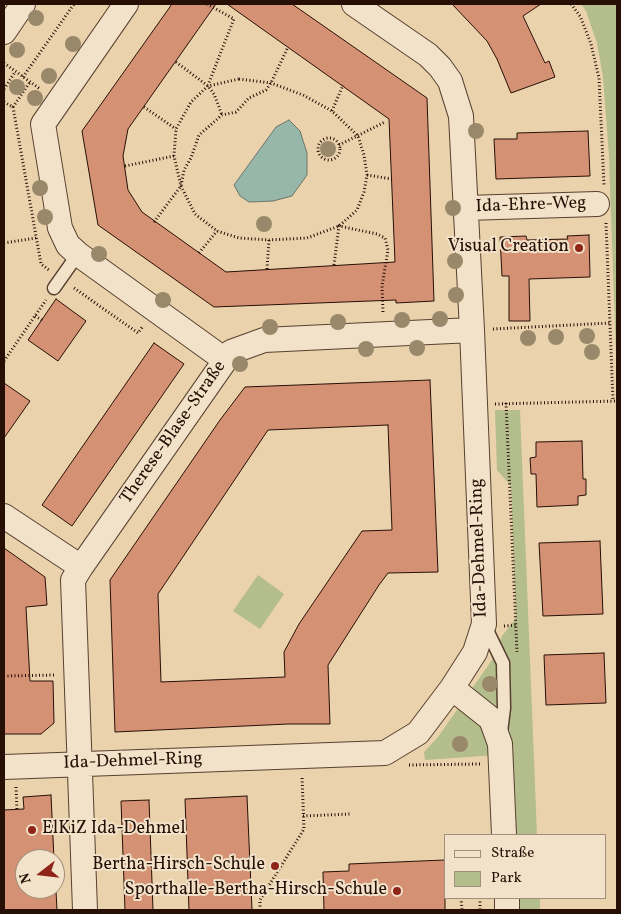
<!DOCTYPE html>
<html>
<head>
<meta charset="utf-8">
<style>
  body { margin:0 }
  #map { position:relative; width:621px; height:914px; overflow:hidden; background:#ead2ac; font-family:Vollkorn,serif }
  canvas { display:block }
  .frame { position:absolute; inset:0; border:5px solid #280f06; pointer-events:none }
  .legend { position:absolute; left:444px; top:834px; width:162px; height:65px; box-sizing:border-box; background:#f1e2c9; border:1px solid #a18e7b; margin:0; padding:6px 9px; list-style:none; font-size:15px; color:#280f06 }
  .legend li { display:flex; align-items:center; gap:10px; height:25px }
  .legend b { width:25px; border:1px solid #a18e7b }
  .north { position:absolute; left:15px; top:849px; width:50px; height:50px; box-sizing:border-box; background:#f1e2c9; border:1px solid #a18e7b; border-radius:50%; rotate:254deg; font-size:14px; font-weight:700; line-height:20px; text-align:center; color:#280f06 }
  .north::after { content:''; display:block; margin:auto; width:18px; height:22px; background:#8f2418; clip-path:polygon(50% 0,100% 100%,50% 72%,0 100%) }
</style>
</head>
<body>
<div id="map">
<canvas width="621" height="914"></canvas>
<div class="frame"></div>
<ul class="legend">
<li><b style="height:6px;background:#f1e2c9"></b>Straße</li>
<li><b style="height:14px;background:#b4bd8c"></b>Park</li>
</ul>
<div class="north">N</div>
</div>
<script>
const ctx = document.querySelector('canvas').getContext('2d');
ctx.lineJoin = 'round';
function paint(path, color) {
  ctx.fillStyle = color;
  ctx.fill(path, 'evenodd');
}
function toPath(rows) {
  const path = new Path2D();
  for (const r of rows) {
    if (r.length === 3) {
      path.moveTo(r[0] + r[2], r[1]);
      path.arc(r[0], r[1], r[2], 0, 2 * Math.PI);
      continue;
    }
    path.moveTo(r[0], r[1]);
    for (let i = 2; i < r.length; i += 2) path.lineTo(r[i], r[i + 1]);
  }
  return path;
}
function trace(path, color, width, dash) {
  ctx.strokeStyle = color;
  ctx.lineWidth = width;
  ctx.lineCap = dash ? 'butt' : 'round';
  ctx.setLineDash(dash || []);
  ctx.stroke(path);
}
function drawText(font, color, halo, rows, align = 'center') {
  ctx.font = font + ' Vollkorn,serif';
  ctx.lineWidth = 4;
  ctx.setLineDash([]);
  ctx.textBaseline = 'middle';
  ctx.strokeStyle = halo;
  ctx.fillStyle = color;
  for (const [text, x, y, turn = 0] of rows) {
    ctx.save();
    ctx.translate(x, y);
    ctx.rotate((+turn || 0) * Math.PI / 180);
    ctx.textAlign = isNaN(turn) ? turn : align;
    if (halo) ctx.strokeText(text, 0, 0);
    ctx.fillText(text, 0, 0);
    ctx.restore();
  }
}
paint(toPath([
  [581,4,617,4,617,384,609,156,603,77,597,43,586,11],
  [495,410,520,410,537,835,514,835,511,754,425,760,424,752,438,737,492,660,502,636,516,618,511,486,497,470],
  [258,575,284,594,260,629,233,611],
  [517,898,540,898,540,910,517,910]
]), '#b4bd8c');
const water = toPath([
  [289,120,300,131,307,153,307,175,292,196,273,201,249,202,240,196,234,185,276,127,289,120]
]);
paint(water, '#98b7ab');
trace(water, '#6b7469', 1);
const building = toPath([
  [172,4,216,4,128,129,123,156,128,190,142,212,226,272,395,262,389,119,227,4,292,4,427,98,434,301,396,303,396,300,214,307,98,225,82,131,172,4],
  [452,4,541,4,523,16,545,63,549,61,555,77,511,93,497,59,487,41,452,4],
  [588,131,590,176,496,179,494,139,517,139,517,133,588,131],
  [589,235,590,277,529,279,530,321,509,321,509,276,502,276,500,237,526,236,527,240,568,239,567,236,589,235],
  [56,299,86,321,58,361,28,340,56,299],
  [154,343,184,364,72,526,42,505,154,343],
  [430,380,438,572,388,573,379,585,328,665,330,724,288,724,115,732,110,580,220,420,245,387,430,380],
  [388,425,392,530,362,531,299,624,284,652,285,677,161,682,158,594,268,430,388,425],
  [4,383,30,401,4,438,4,383],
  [582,441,583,479,586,479,586,495,578,496,578,505,537,507,536,474,531,474,530,458,536,457,536,442,582,441],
  [600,541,603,614,543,616,539,543,600,541],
  [4,548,45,577,47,605,26,607,30,681,53,681,54,723,41,734,4,734,4,548],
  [604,653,606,703,546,705,544,655,604,653],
  [51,795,54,859,25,859,25,889,55,889,55,872,57,910,4,910,4,810,24,809,23,797,51,795],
  [247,796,252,910,189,910,185,799,247,796],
  [149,800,153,910,125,910,121,801,149,800],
  [445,860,445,910,324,910,323,872,349,871,349,864,445,860]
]);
paint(building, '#d49174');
trace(building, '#280f06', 1);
const lane = toPath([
  [54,288,78,254],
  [485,626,503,663,504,708,501,732]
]);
const street = toPath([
  [126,4,43,124,60,228,68,245,78,254,225,360],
  [4,32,23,4],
  [466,208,597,204],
  [4,516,81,567],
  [452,688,491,719,500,744,504,835],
  [4,767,385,753,418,733,452,688,475,652,484,624,472,330,461,116,450,81,440,67,428,55,354,4],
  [507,898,507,910],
  [85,910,73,580,81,567,231,352,264,340,472,330]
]);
trace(lane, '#584030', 15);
trace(street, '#584030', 26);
trace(toPath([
  [207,4,234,19,208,85],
  [571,4,580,16,591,44,599,78,604,185],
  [176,62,208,86,214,94,222,115],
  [4,63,40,89],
  [23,77,74,4],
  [239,79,271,83,303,95,332,111,358,136,364,155,367,175,364,192,357,210,339,226,307,238,269,240,239,238,217,231,195,214,181,186,174,156,176,129,191,102,208,86,239,79],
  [4,89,15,72],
  [4,102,13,107],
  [13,107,41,264,49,270],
  [13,107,30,82],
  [144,107,176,129],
  [332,111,343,85],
  [329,149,11],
  [339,145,385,122],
  [125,166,174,156],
  [367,175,392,179],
  [154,222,181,186,184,170,191,158,199,135,222,115,236,112,249,98,266,90,271,83,288,47],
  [606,223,613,401],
  [4,243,36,238],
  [199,253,217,231],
  [334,265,339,226,377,234,385,238,388,250,382,286,383,312],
  [267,269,269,240],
  [74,288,138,333,143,326],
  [35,316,42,320],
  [493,329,610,323],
  [4,361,46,300],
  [506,403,517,652],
  [495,404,617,401],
  [504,626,516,625],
  [4,676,55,675],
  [409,765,480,764],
  [16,787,17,810],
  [303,816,351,814],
  [461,898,462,910],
  [480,898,480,910],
  [260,910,260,900,304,829,302,777]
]), '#280f06', 3, [1, 2.5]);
trace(lane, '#f1e2c9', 12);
trace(street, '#f1e2c9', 24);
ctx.fillStyle = '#9a886b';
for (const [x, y] of [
  [36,18],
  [73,44],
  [17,50],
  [49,76],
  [17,87],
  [35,98],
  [476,131],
  [328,149],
  [40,188],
  [453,208],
  [45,217],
  [264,224],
  [99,254],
  [455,261],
  [456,295],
  [163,300],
  [440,319],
  [402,320],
  [338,322],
  [270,327],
  [587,336],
  [556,337],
  [528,338],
  [417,348],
  [366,349],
  [592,352],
  [240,364],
  [490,684],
  [460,744]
]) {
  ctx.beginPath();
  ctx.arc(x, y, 8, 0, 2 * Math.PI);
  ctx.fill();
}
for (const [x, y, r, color] of [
  [579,248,5,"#8f2418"],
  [32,830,5,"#8f2418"],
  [275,866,5,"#8f2418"],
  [397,891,5,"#8f2418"]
]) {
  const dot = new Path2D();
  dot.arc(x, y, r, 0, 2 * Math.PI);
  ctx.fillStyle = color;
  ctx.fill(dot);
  trace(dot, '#f1e2c9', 2);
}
drawText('18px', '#280f06', '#f1e2c9', [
  ["Ida-Ehre-Weg",531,206,-2],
  ["Therese-Blase-Straße",174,433,-55],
  ["Ida-Dehmel-Ring",480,548,-92],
  ["Ida-Dehmel-Ring",133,762,-2]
]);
drawText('18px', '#280f06', '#f1e2c9', [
  ["Visual Creation",569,248],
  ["ElKiZ Ida-Dehmel",42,830,"left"],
  ["Bertha-Hirsch-Schule",265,866],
  ["Sporthalle-Bertha-Hirsch-Schule",387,891]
], 'right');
</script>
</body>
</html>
